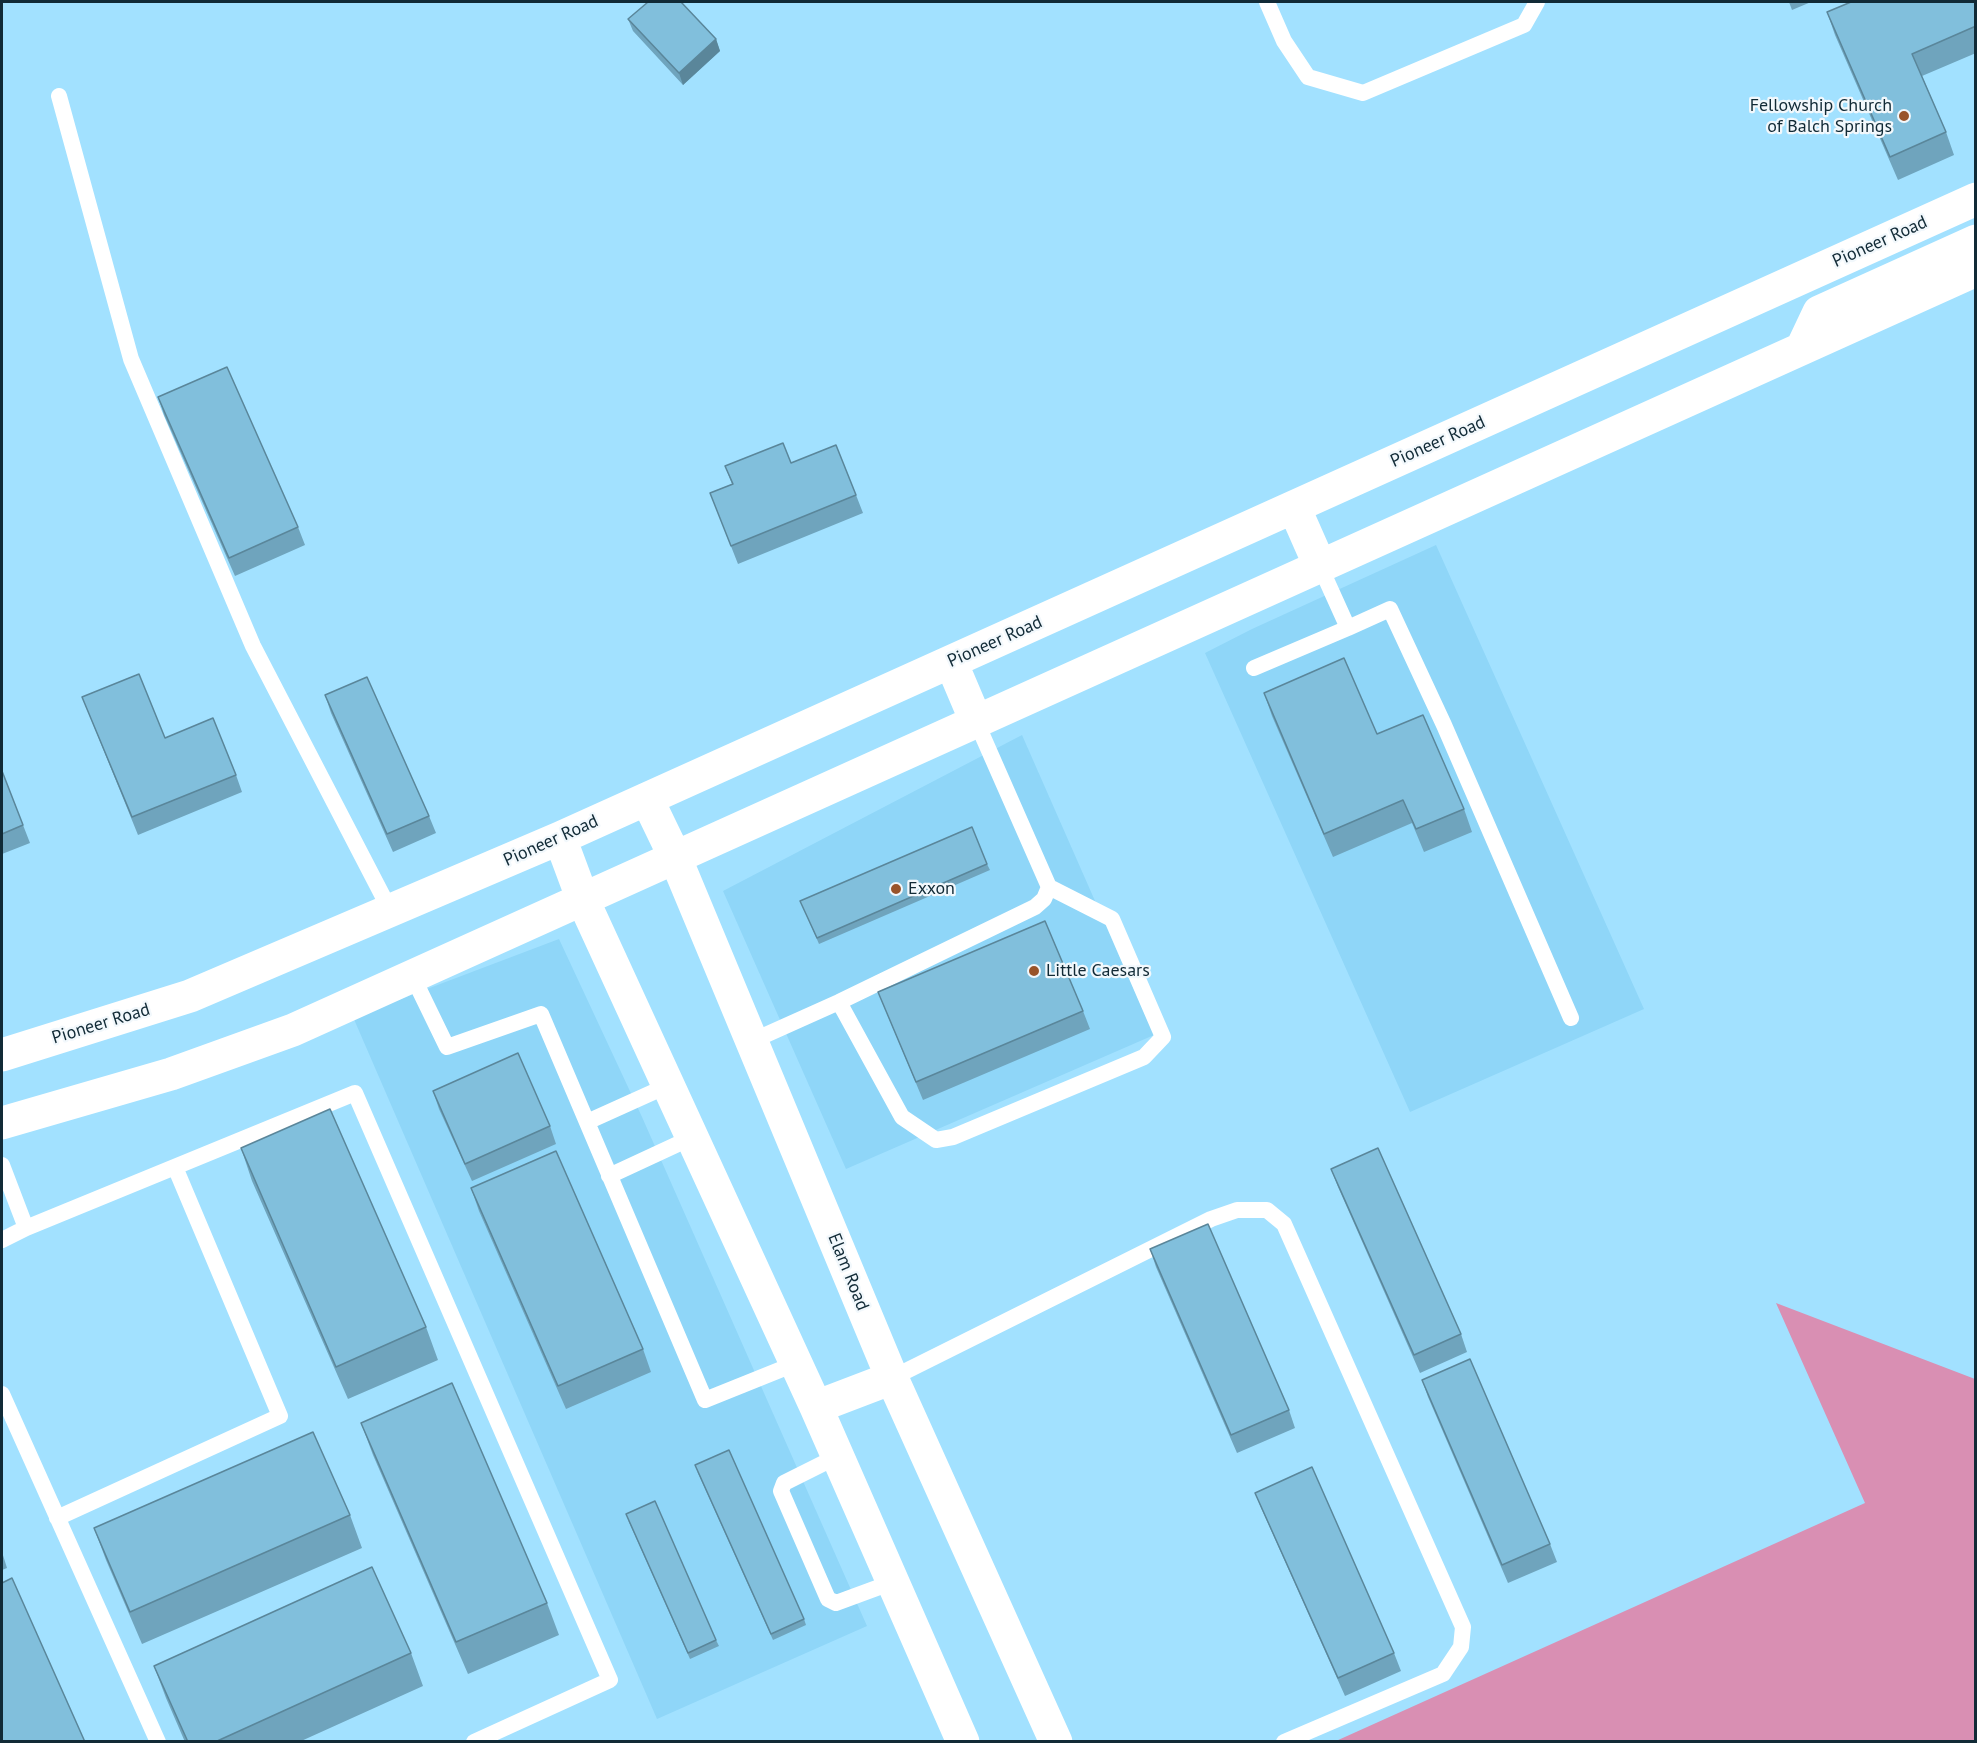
<!DOCTYPE html>
<html>
<head>
<meta charset="utf-8">
<style>
  body { margin:0 }
  #map { position:relative; width:1977px; height:1743px; overflow:hidden; background:#a2e1ff; font-family:"PT Sans",sans-serif }
  canvas { display:block }
  .frame { position:absolute; inset:0; border:3px solid #112a36; pointer-events:none }
</style>
</head>
<body>
<div id="map">
<canvas width="1977" height="1743"></canvas>
<div class="frame"></div>
</div>
<script>
const ctx = document.querySelector('canvas').getContext('2d');
ctx.lineJoin = 'round';
function paint(path, color) {
  ctx.fillStyle = color;
  ctx.fill(path, 'evenodd');
}
function toPath(rows) {
  const path = new Path2D();
  for (const r of rows) {
    path.moveTo(r[0], r[1]);
    for (let i = 2; i < r.length; i += 2) path.lineTo(r[i], r[i + 1]);
  }
  return path;
}
function trace(path, color, width, dash) {
  ctx.strokeStyle = color;
  ctx.lineWidth = width;
  ctx.lineCap = dash ? 'butt' : 'round';
  ctx.setLineDash(dash || []);
  ctx.stroke(path);
}
function drawText(font, color, halo, rows, align = 'center') {
  ctx.font = font + ' "PT Sans",sans-serif';
  ctx.lineWidth = 4.5;
  ctx.setLineDash([]);
  ctx.textBaseline = 'middle';
  ctx.strokeStyle = halo;
  ctx.fillStyle = color;
  for (const [text, x, y, turn = 0] of rows) {
    ctx.save();
    ctx.translate(x, y);
    ctx.rotate((+turn || 0) * Math.PI / 180);
    ctx.textAlign = isNaN(turn) ? turn : align;
    if (halo) ctx.strokeText(text, 0, 0);
    ctx.fillText(text, 0, 0);
    ctx.restore();
  }
}
paint(toPath([
  [1436,545,1644,1009,1410,1112,1205,653,1252,629],
  [1022,735,1154,1035,846,1169,723,891],
  [559,939,642,1117,867,1626,657,1719,353,1017]
]), '#8fd6f8');
paint(toPath([
  [1776,1303,1975,1379,1975,1741,1336,1741,1865,1503]
]), '#d98fb3');
trace(toPath([
  [1267,2,1284,41,1308,77,1363,93,1524,25,1537,2],
  [59,96,131,359,253,646,390,910],
  [1320,566,1348,628,1390,609,1444,725,1571,1018],
  [1254,668,1348,628],
  [413,977,447,1047,541,1014,705,1400,797,1363],
  [839,1002,902,1117,936,1140,953,1137,1144,1057,1163,1037,1112,919,1049,887],
  [752,1041,839,1002,1035,907,1044,899,1049,887,976,721],
  [587,1122,669,1085],
  [2,1165,26,1228],
  [609,1176,693,1137],
  [2,1240,26,1228,355,1093,610,1680,474,1742],
  [892,1378,1211,1219,1237,1210,1267,1210,1284,1224,1463,1627,1461,1647,1443,1674,1284,1742],
  [2,1394,158,1742],
  [838,1456,784,1483,781,1491,828,1599,836,1603,893,1582],
  [57,1518,280,1416,175,1167]
]), '#fff', 16);
trace(toPath([
  [1802,348,1819,312,1976,241],
  [1294,507,1320,566],
  [951,662,976,721],
  [647,799,675,857,892,1378,1056,1742],
  [560,838,583,900,816,1407,963,1742],
  [2,1055,190,996,560,838,1976,199],
  [2,1123,171,1074,293,1030,1976,270],
  [816,1407,892,1378]
]), '#fff', 33);
paint(toPath([
  [1789,2,1811,2,1792,10],
  [1976,2,1976,53,1922,76,1946,132,1954,155,1898,180,1835,35,1827,12],
  [628,19,716,39,720,51,683,85,633,31],
  [158,397,298,527,305,545,235,576,164,415],
  [791,463,856,495,863,513,738,564,710,493,732,484,725,466],
  [1264,693,1377,734,1464,809,1472,832,1424,852,1412,823,1333,857,1272,716],
  [325,695,429,816,436,833,393,852,331,713],
  [82,697,236,775,242,792,138,835],
  [2,771,30,843,2,854],
  [987,864,990,870,819,944,803,907],
  [878,992,1083,1011,1090,1029,923,1100,885,1009],
  [433,1091,550,1126,556,1144,472,1181,439,1109],
  [241,1148,426,1327,438,1360,348,1399,252,1181],
  [1331,1169,1461,1334,1467,1352,1420,1373,1338,1187],
  [471,1188,643,1349,651,1372,566,1409,479,1211],
  [1150,1249,1289,1410,1295,1428,1237,1453,1156,1267],
  [1422,1380,1550,1544,1557,1562,1508,1583,1428,1397],
  [361,1423,547,1603,559,1635,468,1674,373,1455],
  [697,1471,804,1619,806,1625,773,1640],
  [1255,1493,1394,1653,1401,1671,1345,1696,1262,1510],
  [350,1515,362,1548,142,1644,106,1560,94,1528],
  [628,1520,716,1640,719,1646,690,1659],
  [2,1552,7,1568,2,1570],
  [411,1653,423,1686,299,1742,185,1742,166,1698,154,1666]
]), '#6fa4bd');
paint(toPath([
  [716,39,720,51,683,85,679,73]
]), '#5a869a');
const building = toPath([
  [648,2,681,2,716,39,679,73,628,19,648,2],
  [1851,2,1976,2,1976,26,1912,54,1946,132,1890,157,1827,12,1851,2],
  [227,367,298,527,229,558,158,397,227,367],
  [783,443,791,463,836,445,856,495,731,546,710,493,733,484,725,466,783,443],
  [1344,658,1377,734,1423,715,1464,809,1416,829,1403,800,1324,834,1264,693,1344,658],
  [139,674,165,738,213,718,236,775,132,817,82,697,139,674],
  [367,677,429,816,387,834,325,695,367,677],
  [2,771,23,825,2,834,2,771],
  [972,827,987,864,817,938,800,901,972,827],
  [1045,921,1083,1011,916,1082,878,992,1045,921],
  [518,1053,550,1126,465,1164,433,1091,518,1053],
  [330,1109,426,1327,336,1367,241,1148,330,1109],
  [1378,1148,1461,1334,1414,1355,1331,1169,1378,1148],
  [556,1151,643,1349,558,1386,471,1188,556,1151],
  [1208,1224,1289,1410,1231,1435,1150,1249,1208,1224],
  [1470,1359,1550,1544,1502,1565,1422,1380,1470,1359],
  [452,1383,547,1603,456,1642,361,1423,452,1383],
  [313,1432,350,1515,130,1612,94,1528,313,1432],
  [729,1450,804,1619,771,1634,695,1465,729,1450],
  [1312,1467,1394,1653,1338,1678,1255,1493,1312,1467],
  [655,1501,716,1640,688,1653,626,1514,655,1501],
  [372,1567,411,1653,215,1742,188,1742,154,1666,372,1567],
  [12,1578,85,1742,2,1742,2,1583,12,1578]
]);
paint(building, '#81bfdc');
trace(building, '#5a869a', 1.5);
for (const [x, y, r, color] of [
  [1904,116,6,"#99542a"],
  [896,889,6,"#99542a"],
  [1034,971,6,"#99542a"]
]) {
  const dot = new Path2D();
  dot.arc(x, y, r, 0, 2 * Math.PI);
  ctx.fillStyle = color;
  ctx.fill(dot);
  trace(dot, '#f2f8fc', 2);
}
drawText('18px', '#112a36', '#f2f8fc', [
  ["Fellowship Church",1892,106,"right"],
  ["of Balch Springs",1892,127,"right"],
  ["Exxon",908,889],
  ["Little Caesars",1046,971]
], 'left');
drawText('18px', '#112a36', '#f2f8fc', [
  ["Pioneer Road",1880,242,-24],
  ["Pioneer Road",1438,442,-24],
  ["Pioneer Road",995,642,-24],
  ["Pioneer Road",551,841,-24],
  ["Pioneer Road",101,1024,-17],
  ["Elam Road",848,1272,68]
]);
</script>
</body>
</html>
